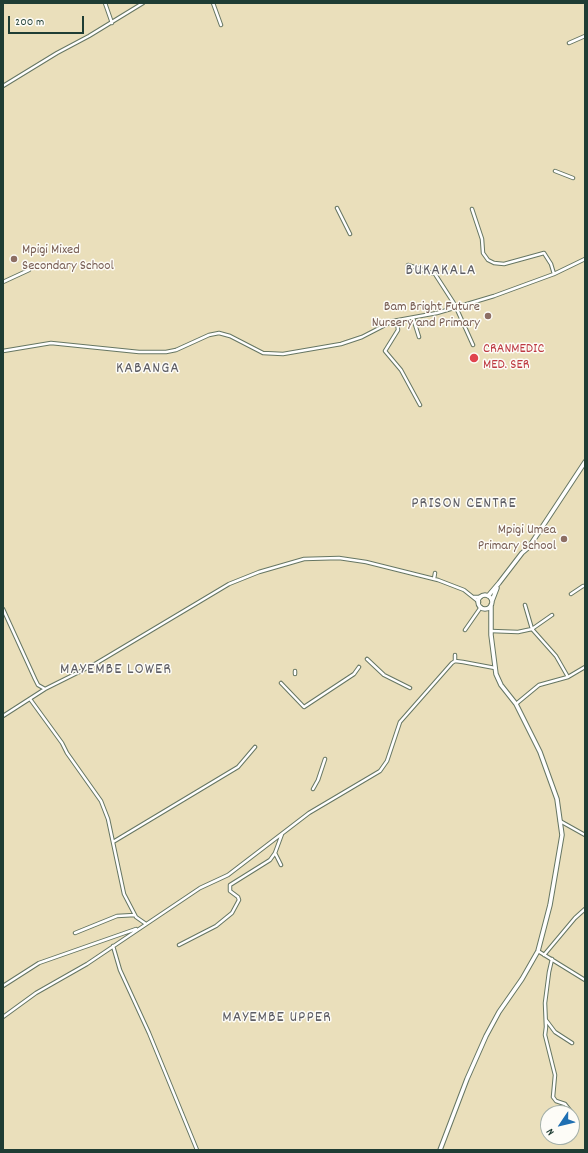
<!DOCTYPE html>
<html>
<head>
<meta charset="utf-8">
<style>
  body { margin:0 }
  #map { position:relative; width:588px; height:1153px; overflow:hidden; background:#eadfbb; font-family:Dekko,sans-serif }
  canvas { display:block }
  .frame { position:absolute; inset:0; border:4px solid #1f3d34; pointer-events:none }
  .north { position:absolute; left:540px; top:1105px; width:40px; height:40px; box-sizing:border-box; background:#fdfcf7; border:1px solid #a4b0a9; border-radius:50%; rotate:235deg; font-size:11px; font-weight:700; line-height:16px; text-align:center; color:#1f3d34 }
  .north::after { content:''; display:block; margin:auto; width:14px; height:18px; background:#1f6fb2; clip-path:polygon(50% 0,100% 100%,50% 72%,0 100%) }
  .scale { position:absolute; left:8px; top:16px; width:76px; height:18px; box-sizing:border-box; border:2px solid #1f3d34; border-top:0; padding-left:5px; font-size:12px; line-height:14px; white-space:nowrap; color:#1f3d34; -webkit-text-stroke:3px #fdfcf7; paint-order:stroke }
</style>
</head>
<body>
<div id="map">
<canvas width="588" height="1153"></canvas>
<div class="frame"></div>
<div class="north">N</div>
<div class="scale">200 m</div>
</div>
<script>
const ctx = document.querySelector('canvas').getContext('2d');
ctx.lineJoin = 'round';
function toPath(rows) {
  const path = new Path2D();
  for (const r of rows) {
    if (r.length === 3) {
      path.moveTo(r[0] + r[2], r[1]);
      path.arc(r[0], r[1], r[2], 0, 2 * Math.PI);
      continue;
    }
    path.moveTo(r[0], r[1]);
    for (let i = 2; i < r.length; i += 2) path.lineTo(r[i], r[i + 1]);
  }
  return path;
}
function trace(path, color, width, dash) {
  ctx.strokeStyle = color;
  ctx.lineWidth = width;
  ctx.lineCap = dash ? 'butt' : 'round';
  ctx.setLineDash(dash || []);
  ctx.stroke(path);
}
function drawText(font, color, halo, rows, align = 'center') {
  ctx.font = font + ' Dekko,sans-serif';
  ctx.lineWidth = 3;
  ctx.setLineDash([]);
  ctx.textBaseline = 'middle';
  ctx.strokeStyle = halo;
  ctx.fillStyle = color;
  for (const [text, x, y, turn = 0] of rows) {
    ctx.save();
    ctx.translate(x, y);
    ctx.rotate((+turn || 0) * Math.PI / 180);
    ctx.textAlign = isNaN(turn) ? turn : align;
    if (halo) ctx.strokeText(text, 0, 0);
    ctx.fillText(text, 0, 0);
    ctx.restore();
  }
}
const street = toPath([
  [105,3,112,23],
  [213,3,221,25],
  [569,43,585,36],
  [3,86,57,53,89,36,143,3],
  [555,171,573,178],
  [337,208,350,234],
  [472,209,482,239,483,253,488,260,494,263,504,264,544,253,551,264,554,274],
  [408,265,435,274,455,305,473,345],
  [3,282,29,270],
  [413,318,419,337],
  [397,321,398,330,385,351,401,370,420,405],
  [3,351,51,343,139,352,166,352,176,350,209,335,219,333,230,336,263,353,283,354,341,344,362,337,393,321,437,313,494,296,554,274,585,259],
  [434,579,435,573],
  [571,594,583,586,585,586],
  [474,597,481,597],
  [525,605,532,629,556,656,568,677],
  [3,609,35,679,38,685,45,689],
  [465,630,481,607],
  [491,631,518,632,532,629,552,615],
  [455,655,455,661],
  [367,659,384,675,410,688],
  [295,674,295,671],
  [281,683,304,707,354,674,359,667],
  [30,699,62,743,67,753,101,801,108,819,124,894,136,917,146,924],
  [516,704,539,685,568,677,585,667],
  [3,716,45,689,95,664,229,584,259,572,304,559,339,558,366,562,438,580,464,590,479,602],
  [313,789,318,780,325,759],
  [560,821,585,835],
  [113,842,238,767,255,747],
  [281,865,275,853,282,834],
  [75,933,117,916,135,915],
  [179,945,216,926,232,913,239,900,238,897,230,891,230,885,270,860,275,853],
  [113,946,120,970,149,1033,197,1150],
  [538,951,585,980],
  [544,955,575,918,585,909],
  [552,959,549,972,545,1003,546,1027,545,1035,555,1075,553,1097,556,1101,565,1104,572,1113],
  [3,986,39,963,136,929],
  [3,1017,36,993,87,964,200,888,228,875,309,813,380,771,387,761,400,722,452,663,455,661,463,662,495,668],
  [546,1020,555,1032,572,1043]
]);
const secondary = toPath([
  [485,602,7],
  [488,596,499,583,522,553,529,547,585,462],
  [492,601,497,588],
  [440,1150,467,1079,486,1036,499,1012,522,979,538,951,550,905,562,835,557,799,540,752,516,704,501,685,496,674,491,635,491,605]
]);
trace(street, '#667663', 4.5);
trace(secondary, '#667663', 5.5);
trace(street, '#fff', 2.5);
trace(secondary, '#fff', 3.5);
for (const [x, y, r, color] of [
  [14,259,4,"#8d6e63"],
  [488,316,4,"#8d6e63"],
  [474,358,5,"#e0444e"],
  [564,539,4,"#8d6e63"]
]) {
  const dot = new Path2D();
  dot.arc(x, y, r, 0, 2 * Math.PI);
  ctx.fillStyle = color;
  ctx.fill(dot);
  trace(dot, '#fdfcf7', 1.5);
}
drawText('14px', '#785e54', '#fdfcf7', [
  ["Mpigi Mixed",22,251,"left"],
  ["Secondary School",22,267,"left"],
  ["Bam Bright Future",480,308],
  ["Nursery and Primary",480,324],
  ["Mpigi Umea",556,531],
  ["Primary School",556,547]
], 'right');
drawText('14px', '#be3a42', '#fdfcf7', [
  ["CRANMEDIC",483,350],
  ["MED. SER",483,366]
], 'left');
ctx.letterSpacing = '1px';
drawText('16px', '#5d5d64', '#fdfcf7', [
  ["BUKAKALA",441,272],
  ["KABANGA",148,370],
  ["PRISON CENTRE",464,505],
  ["MAYEMBE LOWER",116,671],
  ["MAYEMBE UPPER",277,1019]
]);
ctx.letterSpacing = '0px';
</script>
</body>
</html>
